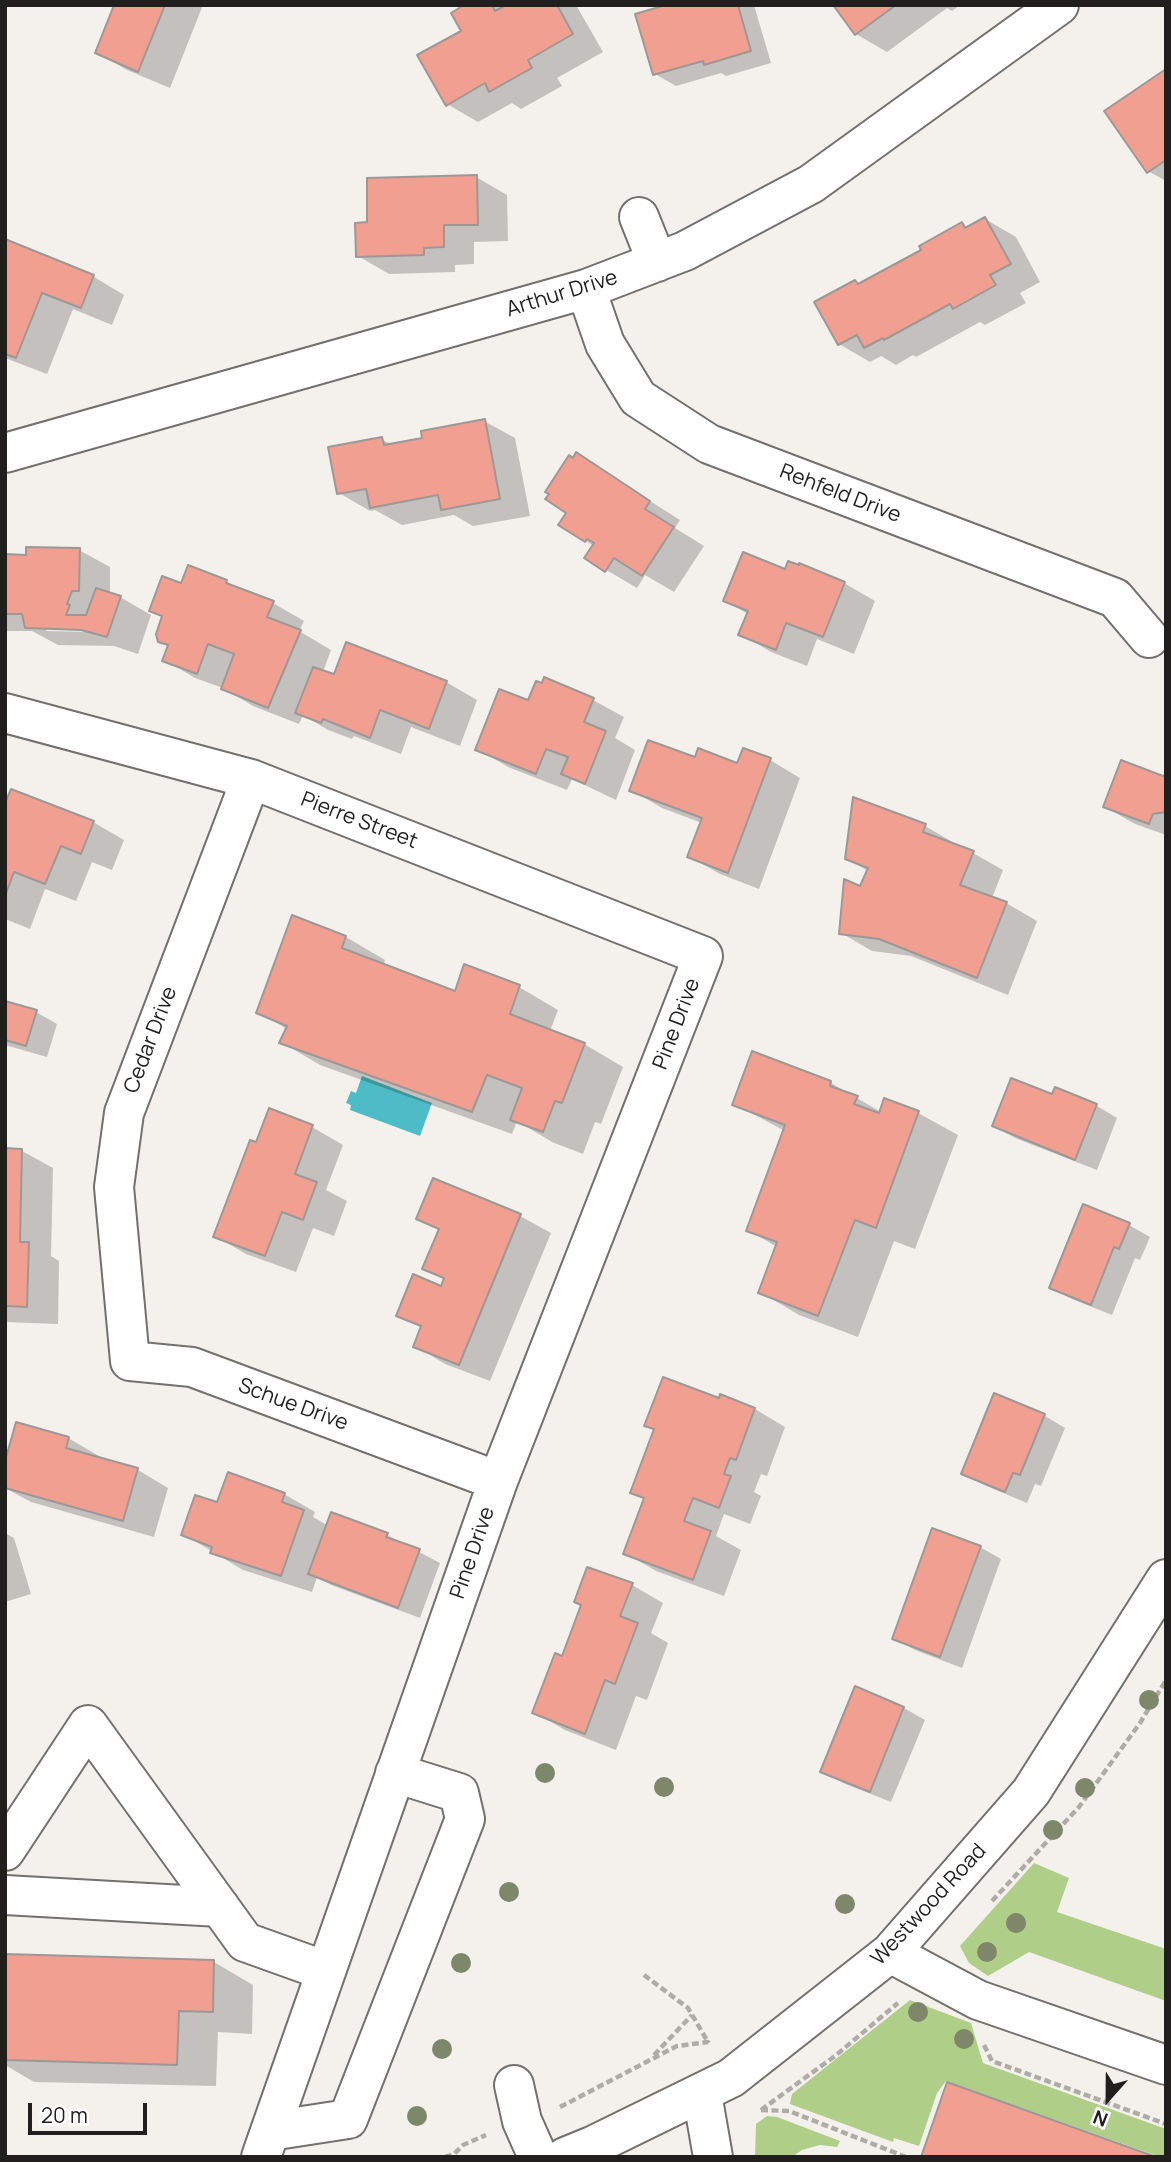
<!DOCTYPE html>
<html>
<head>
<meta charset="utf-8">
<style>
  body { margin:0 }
  #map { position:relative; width:1171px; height:2162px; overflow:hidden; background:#f4f1ed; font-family:Manrope,sans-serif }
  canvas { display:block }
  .frame { position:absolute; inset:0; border:7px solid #211f1e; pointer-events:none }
  .north { position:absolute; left:1073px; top:2064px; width:70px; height:70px; -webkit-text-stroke:5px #fff; paint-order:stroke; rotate:201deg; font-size:19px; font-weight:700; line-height:28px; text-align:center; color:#211f1e }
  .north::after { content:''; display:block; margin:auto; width:24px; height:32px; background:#211f1e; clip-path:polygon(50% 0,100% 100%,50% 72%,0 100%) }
  .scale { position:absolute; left:28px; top:2103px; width:119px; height:32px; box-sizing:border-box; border:4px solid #211f1e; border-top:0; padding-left:9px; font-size:21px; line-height:24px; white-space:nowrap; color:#211f1e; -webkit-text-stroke:5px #fff; paint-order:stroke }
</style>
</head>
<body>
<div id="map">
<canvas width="1171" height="2162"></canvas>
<div class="frame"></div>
<div class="north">N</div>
<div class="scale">20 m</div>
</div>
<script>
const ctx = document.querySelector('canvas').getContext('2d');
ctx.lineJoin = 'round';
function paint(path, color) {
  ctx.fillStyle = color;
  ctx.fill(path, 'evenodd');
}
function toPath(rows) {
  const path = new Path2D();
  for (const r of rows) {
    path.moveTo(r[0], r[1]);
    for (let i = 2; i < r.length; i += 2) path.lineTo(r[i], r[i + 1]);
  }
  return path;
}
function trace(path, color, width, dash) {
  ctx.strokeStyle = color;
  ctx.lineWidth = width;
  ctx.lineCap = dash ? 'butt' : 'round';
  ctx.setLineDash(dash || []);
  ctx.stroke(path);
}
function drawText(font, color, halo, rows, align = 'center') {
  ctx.font = font + ' Manrope,sans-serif';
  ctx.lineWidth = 5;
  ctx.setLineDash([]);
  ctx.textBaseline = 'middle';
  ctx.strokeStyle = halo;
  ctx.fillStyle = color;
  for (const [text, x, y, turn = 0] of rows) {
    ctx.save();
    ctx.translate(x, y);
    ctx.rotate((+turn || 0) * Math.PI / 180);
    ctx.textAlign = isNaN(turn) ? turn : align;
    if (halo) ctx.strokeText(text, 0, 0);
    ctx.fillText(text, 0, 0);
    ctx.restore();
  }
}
paint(toPath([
  [1034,1863,1069,1878,1057,1912,1166,1949,1166,2001,1029,1952,988,1976,969,1963,960,1946],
  [910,2000,971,2023,983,2063,1166,2129,1166,2157,1160,2157,946,2081,937,2093,919,2146,894,2138,893,2142,790,2104,792,2094],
  [767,2116,777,2117,840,2141,837,2147,820,2145,802,2150,792,2157,755,2157,756,2124]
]), '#afce87');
paint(toPath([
  [362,1076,432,1103,420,1136,350,1110,351,1105,346,1103,351,1091,356,1093]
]), '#4ebcc7');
paint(toPath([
  [116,5,203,5,170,88,127,70,97,53],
  [468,5,502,5,506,7,509,5,576,5,603,52,557,78,562,86,521,109,512,103,478,122,447,104],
  [673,5,754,5,771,63,726,76,721,73,676,86,655,74],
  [835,5,960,5,952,11,947,8,887,52,856,34],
  [1166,71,1166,181,1148,171],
  [476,177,507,195,508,241,474,242,474,264,455,265,455,272,389,274,358,256,369,224],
  [985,219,1016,237,1040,282,1020,293,1026,303,985,325,980,322,916,357,913,355,896,365,881,356,870,362,839,344,855,282,861,285,923,251,962,224,968,228],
  [5,241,94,277,124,295,112,325,73,309,47,374,5,358],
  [484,421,515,438,530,516,473,526,454,515,402,525,375,510,370,511,339,493,381,439,392,445,424,439],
  [577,455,680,520,675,528,704,546,674,592,645,575,637,588,586,558,594,546,586,541,568,512,574,459],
  [79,550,110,567,110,594,120,597,151,615,138,654,114,646,58,645,32,631,5,631,5,556,28,557],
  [44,627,90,628,90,632,47,631],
  [786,571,844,583,875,601,854,654,817,639,807,666,771,652,740,634,748,614,725,601],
  [226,581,244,592,273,603,304,621,299,631,331,650,323,672,335,677,446,682,477,700,460,746,411,727,401,754,354,736,352,739,328,730,303,715,299,724,253,706,223,688,195,678,165,660,170,646,160,640,164,618,151,610,182,586],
  [593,700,624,717,615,738,635,750,616,800,572,779,567,790,508,767,478,749,529,703],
  [696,760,738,765,770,760,800,778,759,889,720,874,690,857,702,823,662,808,631,790],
  [1166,776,1166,835,1135,824,1105,807],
  [854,799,925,826,956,844,955,846,973,853,1003,870,992,898,1006,903,1037,921,1008,995,911,956,872,951,841,933,868,871,847,859],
  [5,808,93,822,124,840,112,870,92,862,76,901,45,889,30,929,5,919],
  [293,917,346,937,385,960,383,966,456,994,519,987,558,1010,550,1031,584,1044,623,1067,601,1124,595,1122,583,1154,552,1142,517,1121,512,1134,320,1065,281,1042,287,1029,258,1012],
  [5,1002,36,1012,57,1024,47,1057,5,1045],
  [753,1054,831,1083,881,1112,885,1100,918,1113,958,1135,915,1249,894,1241,858,1337,799,1315,760,1292,777,1247,748,1230,785,1131,734,1104],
  [1056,1090,1097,1106,1117,1118,1097,1170,1015,1138,994,1126,1053,1096],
  [270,1111,312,1127,343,1145,326,1190,347,1201,334,1236,313,1228,296,1272,246,1254,215,1236,257,1144],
  [5,1150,22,1151,53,1168,51,1256,59,1261,58,1324,5,1322],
  [520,1216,551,1233,490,1381,445,1364,415,1346,422,1328,398,1315,442,1289,445,1280,425,1269,440,1231,419,1218],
  [1129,1225,1150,1237,1140,1260,1135,1258,1112,1315,1072,1299,1051,1287],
  [995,1395,1045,1416,1065,1428,1041,1486,1035,1484,1027,1503,984,1485,963,1473],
  [721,1396,755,1409,785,1427,767,1476,761,1474,754,1492,761,1496,750,1524,724,1514,716,1536,741,1550,724,1596,656,1571,625,1553,645,1500,632,1492,655,1430,646,1425,720,1400],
  [68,1438,99,1456,98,1459,138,1470,168,1488,154,1537,31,1502,5,1488],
  [284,1494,315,1512,313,1517,327,1525,332,1514,387,1535,440,1563,420,1618,331,1585,317,1577,312,1592,243,1570,183,1534,218,1505],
  [5,1533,14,1538,31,1594,5,1602],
  [980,1547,1001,1559,962,1668,915,1650,894,1638],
  [632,1585,663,1603,651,1633,668,1643,647,1700,636,1696,616,1750,565,1730,534,1712,563,1658],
  [856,1688,904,1708,925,1720,891,1802,843,1783,822,1771],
  [5,1956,214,1962,253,1985,252,2034,218,2032,216,2086,34,2082,5,2065]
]), '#0003');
const building = toPath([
  [114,5,165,5,138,72,95,53,114,5],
  [464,5,492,5,495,11,506,5,557,5,573,34,528,60,532,68,489,92,485,83,446,106,417,55,461,31,451,13,464,5],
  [666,5,738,5,751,51,704,65,703,61,653,75,635,14,666,5],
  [833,5,896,5,855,35,833,5],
  [1166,69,1166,160,1147,173,1104,111,1166,69],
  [477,175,478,225,444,225,444,247,424,248,424,255,356,257,355,223,367,222,367,178,477,175],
  [985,217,1011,264,990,275,996,285,953,309,950,304,884,340,883,338,864,348,857,335,838,345,814,302,855,280,858,284,921,250,919,246,962,222,965,228,985,217],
  [5,239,94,275,81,308,42,293,16,358,5,354,5,239],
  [485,419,500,499,441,510,438,495,370,508,366,489,337,494,328,447,382,437,384,445,422,438,421,431,485,419],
  [576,452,650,501,645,509,674,527,642,576,614,558,605,572,584,558,594,543,587,539,585,542,558,525,566,513,545,499,549,494,545,492,569,455,573,458,576,452],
  [26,547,80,548,79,591,72,591,67,604,70,605,66,615,86,615,96,588,121,596,107,637,81,630,25,628,22,614,5,614,5,554,26,555,26,547],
  [743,552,785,569,788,561,799,565,799,563,845,582,823,637,786,623,776,650,738,635,748,611,723,601,743,552],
  [188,565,227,580,226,583,274,601,267,617,301,630,268,708,221,689,234,654,208,644,197,674,162,661,168,645,158,642,156,634,162,616,149,611,162,576,181,583,188,565],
  [346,642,447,681,429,729,380,710,370,738,323,719,321,723,295,713,313,667,334,674,346,642],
  [544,677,594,698,584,722,606,731,585,784,561,774,568,757,546,749,536,774,475,750,499,689,528,700,536,681,542,683,544,677],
  [648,740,695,757,698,748,737,763,743,748,771,758,728,873,687,857,702,818,629,791,648,740],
  [1121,760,1163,776,1166,774,1166,812,1153,814,1149,824,1103,807,1121,760],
  [11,789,94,821,81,854,61,846,45,884,14,872,5,896,5,803,11,789],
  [853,797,926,824,923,832,974,851,960,885,1007,902,977,978,879,939,839,934,844,879,860,886,868,868,845,859,853,797],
  [292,915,346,936,342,948,455,991,464,964,520,985,510,1014,585,1043,562,1103,555,1101,543,1132,510,1120,522,1088,487,1075,472,1112,279,1043,287,1026,256,1013,292,915],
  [5,1001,37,1010,26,1046,5,1040,5,1001],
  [752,1051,831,1081,830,1086,858,1096,854,1104,879,1113,884,1098,919,1111,876,1228,855,1220,818,1316,758,1293,777,1242,746,1231,785,1125,732,1105,752,1051],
  [1011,1078,1052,1094,1055,1087,1097,1104,1075,1160,992,1126,1011,1078],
  [269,1108,313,1125,295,1174,317,1182,303,1220,282,1212,265,1256,213,1237,250,1140,256,1142,269,1108],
  [5,1148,22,1149,20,1242,29,1242,27,1307,5,1306,5,1148],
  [433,1178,521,1214,459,1365,413,1347,421,1326,396,1316,413,1274,441,1286,444,1278,422,1269,439,1229,416,1219,433,1178],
  [1083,1204,1130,1223,1119,1249,1114,1247,1091,1305,1049,1288,1083,1204],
  [663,1377,719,1398,720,1394,755,1408,736,1460,730,1458,724,1474,731,1476,719,1508,693,1498,684,1521,711,1531,693,1580,623,1554,644,1498,630,1493,654,1429,644,1426,663,1377],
  [994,1393,1045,1414,1020,1475,1013,1473,1005,1492,961,1474,994,1393],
  [16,1422,69,1437,66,1448,138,1468,123,1521,5,1488,5,1461,16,1422],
  [228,1472,285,1493,282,1502,304,1510,281,1576,210,1553,212,1547,181,1535,195,1495,217,1502,228,1472],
  [331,1512,388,1533,386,1537,420,1549,398,1608,308,1574,331,1512],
  [932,1528,981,1546,940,1657,892,1639,932,1528],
  [587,1567,633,1583,620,1616,638,1623,615,1684,605,1680,585,1734,532,1713,555,1653,562,1656,581,1605,574,1602,587,1567],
  [855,1686,904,1707,870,1792,820,1772,855,1686],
  [5,1954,214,1960,213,2012,179,2011,177,2065,5,2060,5,1954],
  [947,2082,1156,2157,921,2157,947,2082]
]);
paint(building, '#f09f90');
trace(building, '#9d9897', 2);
const minor = toPath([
  [639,217,657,262],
  [586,289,605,344,638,398,709,444,1115,598,1149,638],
  [5,453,586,289,685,251,811,184,1059,5],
  [5,713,251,779,703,956,498,1481,261,2157],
  [251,779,124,1113,114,1187,130,1361,192,1367,498,1481],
  [5,1851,88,1725,245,1942,326,1971],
  [5,1895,220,1907],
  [890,1953,978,2000,1166,2065],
  [514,2085,522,2121,538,2157],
  [702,2094,713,2157],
  [270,2131,348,2119,465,1819,459,1793,395,1773],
  [565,2157,592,2146,731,2078,890,1953,1031,1792,1166,1579]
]);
trace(minor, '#73706d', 42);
trace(toPath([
  [992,1901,1079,1807,1140,1723,1166,1680],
  [644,1975,688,2008,708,2042],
  [984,2045,992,2061,1166,2124],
  [654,2055,692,2015],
  [560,2107,677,2046,708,2042,710,2045],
  [761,2110,835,2056,898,2003],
  [761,2110,789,2111,906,2157],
  [445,2157,454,2154,463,2145,486,2135]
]), '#aeaba8', 4.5, [7, 3.5]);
trace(minor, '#fff', 38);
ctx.fillStyle = '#7f876b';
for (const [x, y] of [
  [1149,1700],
  [545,1773],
  [664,1787],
  [1085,1788],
  [1053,1830],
  [509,1892],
  [845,1904],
  [1016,1923],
  [987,1952],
  [461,1963],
  [918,2012],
  [964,2039],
  [442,2049],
  [417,2116]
]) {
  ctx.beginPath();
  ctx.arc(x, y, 10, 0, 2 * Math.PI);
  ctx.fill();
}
drawText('21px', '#211f1e', '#fff', [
  ["Arthur Drive",562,294,-17],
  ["Rehfeld Drive",840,494,21],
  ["Pierre Street",359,821,21],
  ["Pine Drive",677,1024,-69],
  ["Cedar Drive",151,1040,-69],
  ["Schue Drive",293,1405,20],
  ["Pine Drive",473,1553,-71],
  ["Westwood Road",929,1905,-47]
]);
</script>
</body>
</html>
